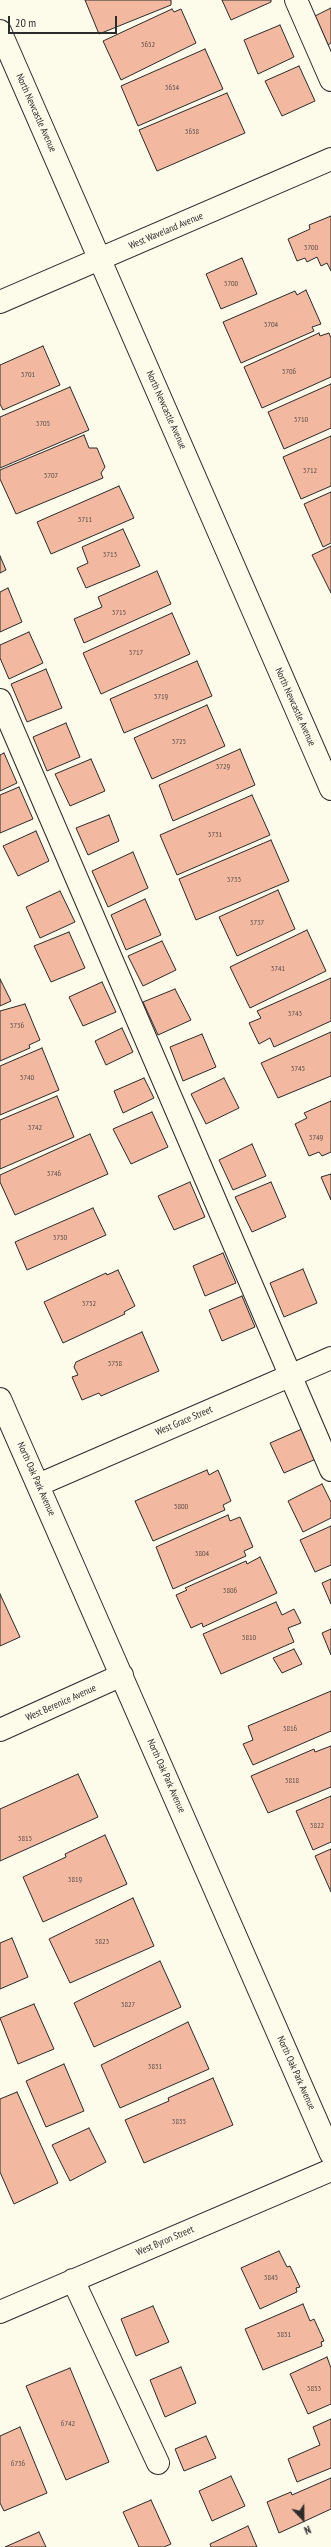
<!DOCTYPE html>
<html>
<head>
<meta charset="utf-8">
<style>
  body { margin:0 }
  #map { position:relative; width:331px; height:2547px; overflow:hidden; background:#fdfbea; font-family:"PT Sans Narrow",sans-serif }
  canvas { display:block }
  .north { position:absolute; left:283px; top:2499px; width:40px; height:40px; -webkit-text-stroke:3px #fdfbea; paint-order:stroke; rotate:158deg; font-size:11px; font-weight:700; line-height:16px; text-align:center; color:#2b2b2b }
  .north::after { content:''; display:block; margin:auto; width:14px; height:18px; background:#2b2b2b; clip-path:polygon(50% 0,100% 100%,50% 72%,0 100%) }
  .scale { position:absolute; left:8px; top:16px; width:109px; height:18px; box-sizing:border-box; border:2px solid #2b2b2b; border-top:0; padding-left:5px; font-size:12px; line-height:14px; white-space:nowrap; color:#2b2b2b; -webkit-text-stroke:3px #fdfbea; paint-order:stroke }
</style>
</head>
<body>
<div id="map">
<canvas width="331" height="2547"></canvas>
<div class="north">N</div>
<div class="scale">20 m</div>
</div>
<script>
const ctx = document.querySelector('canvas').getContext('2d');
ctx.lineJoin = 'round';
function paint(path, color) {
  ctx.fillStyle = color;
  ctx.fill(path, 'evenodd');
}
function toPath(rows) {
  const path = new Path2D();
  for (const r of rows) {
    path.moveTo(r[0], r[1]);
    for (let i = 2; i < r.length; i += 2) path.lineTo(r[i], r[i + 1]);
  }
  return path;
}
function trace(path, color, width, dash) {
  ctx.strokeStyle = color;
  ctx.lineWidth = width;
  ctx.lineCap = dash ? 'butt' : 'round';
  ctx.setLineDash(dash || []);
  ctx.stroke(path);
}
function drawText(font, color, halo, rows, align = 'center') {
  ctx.font = font + ' "PT Sans Narrow",sans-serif';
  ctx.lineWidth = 3;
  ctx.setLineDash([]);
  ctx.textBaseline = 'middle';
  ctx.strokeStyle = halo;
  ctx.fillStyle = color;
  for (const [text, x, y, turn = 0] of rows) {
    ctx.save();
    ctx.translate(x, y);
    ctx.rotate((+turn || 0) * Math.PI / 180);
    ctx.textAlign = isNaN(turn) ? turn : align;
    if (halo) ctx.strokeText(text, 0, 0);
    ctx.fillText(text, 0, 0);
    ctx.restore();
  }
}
const building = toPath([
  [85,0,171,0,171,5,99,34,85,0],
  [222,0,271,0,271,2,231,20,222,0],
  [331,8,331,43,328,45,315,16,331,8],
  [172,9,174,12,181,9,196,43,121,80,103,41,172,9],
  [280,25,294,57,258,74,244,40,280,25],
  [205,49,223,89,138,126,121,86,205,49],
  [299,66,315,101,282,116,265,81,299,66],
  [227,93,245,133,157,171,139,130,227,93],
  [331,216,331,271,327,263,321,266,317,257,307,262,305,258,297,261,288,239,310,229,309,225,331,216],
  [242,258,257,294,221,309,206,274,242,258],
  [306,290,321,324,312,327,314,331,241,363,223,322,295,291,297,295,306,290],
  [319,333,320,336,329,333,331,338,331,377,262,408,244,367,319,333],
  [43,346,60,385,3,410,0,404,0,365,43,346],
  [331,384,331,428,284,449,268,412,331,384],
  [70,387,89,430,0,468,0,417,70,387],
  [84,435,89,448,97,448,105,467,101,473,103,478,16,514,0,479,0,470,84,435],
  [331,436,331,486,301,499,283,457,331,436],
  [119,486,134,518,51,554,37,522,119,486],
  [331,492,331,543,323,547,304,504,331,492],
  [123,529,140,566,86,588,77,568,88,563,82,547,123,529],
  [331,546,331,593,312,555,331,546],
  [0,556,6,570,0,573,0,556],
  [157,571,171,604,84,643,74,619,102,607,98,597,157,571],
  [8,588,22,622,0,632,0,592,8,588],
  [172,613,190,654,101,694,83,653,172,613],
  [29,632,43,663,9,679,0,658,0,645,29,632],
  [197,661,212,696,124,733,110,699,197,661],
  [46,669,62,708,27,722,11,684,46,669],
  [207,705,225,746,152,779,134,738,207,705],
  [66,723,80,757,47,771,33,737,66,723],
  [240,749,255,785,173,821,159,785,240,749],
  [4,753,17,783,0,791,0,755,4,753],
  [91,759,105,791,70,806,55,774,91,759],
  [19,787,33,819,0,833,0,795,19,787],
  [252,795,270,835,177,875,160,835,252,795],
  [109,815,119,841,88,855,76,828,109,815],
  [36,831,49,861,18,876,3,846,36,831],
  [271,840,289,881,196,920,179,879,271,840],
  [133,852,148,888,108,907,92,871,133,852],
  [278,890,295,929,237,956,219,917,278,890],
  [60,891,75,922,40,938,26,907,60,891],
  [145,899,161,935,126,950,111,915,145,899],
  [307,930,326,971,250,1008,230,967,307,930],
  [69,932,85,968,51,982,34,946,69,932],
  [162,941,176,970,143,986,128,956,162,941],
  [331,978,331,1021,274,1047,270,1038,259,1044,249,1023,261,1018,257,1011,331,978],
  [0,979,11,1001,0,1006,0,979],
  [102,982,116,1012,83,1026,69,997,102,982],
  [175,989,191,1020,158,1035,143,1002,175,989],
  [25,1004,40,1040,29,1045,30,1048,0,1061,0,1011,25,1004],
  [122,1028,133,1052,106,1065,95,1041,122,1028],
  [331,1032,331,1076,278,1098,261,1063,331,1032],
  [202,1034,216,1067,183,1081,170,1047,202,1034],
  [42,1048,59,1090,0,1115,0,1066,42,1048],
  [144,1078,154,1098,123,1113,114,1091,144,1078],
  [224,1078,239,1108,206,1124,191,1094,224,1078],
  [57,1096,74,1137,0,1169,0,1120,57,1096],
  [331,1101,331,1152,322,1156,319,1152,309,1156,295,1124,307,1118,304,1113,331,1101],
  [152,1112,168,1147,131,1164,113,1129,152,1112],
  [90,1134,108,1174,15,1215,0,1182,0,1175,90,1134],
  [252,1144,266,1176,233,1190,219,1160,252,1144],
  [331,1174,331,1200,321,1177,331,1174],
  [190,1182,205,1217,174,1230,158,1196,190,1182],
  [271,1182,286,1217,252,1232,235,1197,271,1182],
  [93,1208,106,1235,27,1270,15,1242,93,1208],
  [223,1253,236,1283,205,1296,193,1266,223,1253],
  [303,1269,317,1303,284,1317,270,1283,303,1269],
  [118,1270,135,1306,124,1312,125,1314,63,1343,44,1302,106,1273,107,1275,118,1270],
  [242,1296,255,1327,222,1341,209,1310,242,1296],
  [142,1332,159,1371,101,1396,99,1393,82,1400,72,1377,78,1375,74,1367,76,1362,142,1332],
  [302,1429,316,1459,284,1473,270,1443,302,1429],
  [207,1470,209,1475,218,1470,231,1501,223,1505,225,1510,153,1541,135,1501,207,1470],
  [322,1484,331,1502,331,1518,303,1532,288,1501,322,1484],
  [228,1515,230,1521,240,1517,253,1547,244,1551,246,1556,173,1589,156,1547,228,1515],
  [331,1526,331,1565,315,1572,300,1540,331,1526],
  [260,1557,277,1593,203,1627,202,1623,191,1628,176,1595,187,1590,185,1588,246,1561,247,1564,260,1557],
  [331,1579,331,1604,322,1583,331,1579],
  [0,1594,20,1637,0,1646,0,1594],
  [276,1602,282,1615,294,1609,301,1623,288,1628,294,1642,221,1674,203,1634,276,1602],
  [331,1629,331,1655,322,1633,331,1629],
  [294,1649,302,1664,282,1673,273,1658,294,1649],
  [331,1691,331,1731,253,1765,243,1744,253,1740,248,1726,331,1691],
  [331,1746,331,1787,268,1813,251,1776,314,1749,315,1752,331,1746],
  [78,1774,98,1817,0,1861,0,1809,78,1774],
  [331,1796,331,1842,313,1850,296,1811,331,1796],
  [105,1835,127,1884,43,1922,23,1877,66,1857,65,1854,105,1835],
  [331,1849,331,1892,315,1856,331,1849],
  [133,1898,154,1946,70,1983,49,1939,133,1898],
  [12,1938,28,1977,0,1989,0,1943,12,1938],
  [160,1961,181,2007,94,2047,74,2003,160,1961],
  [34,2004,54,2049,18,2064,0,2018,34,2004],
  [188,2022,209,2069,120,2108,101,2065,188,2022],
  [64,2064,84,2111,46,2127,26,2081,64,2064],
  [213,2078,233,2125,144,2163,125,2120,169,2101,168,2098,213,2078],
  [17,2092,58,2183,14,2204,0,2172,0,2099,17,2092],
  [89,2128,106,2162,70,2181,52,2145,89,2128],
  [279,2251,287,2267,290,2266,300,2287,296,2288,297,2292,260,2309,241,2268,279,2251],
  [303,2304,310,2321,314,2319,324,2341,321,2342,322,2346,263,2370,245,2329,303,2304],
  [153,2306,169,2342,136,2356,121,2319,153,2306],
  [327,2357,331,2368,331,2404,308,2414,290,2374,327,2357],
  [181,2367,196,2403,165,2417,150,2380,181,2367],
  [70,2368,109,2462,66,2480,26,2386,70,2368],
  [331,2419,331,2468,297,2482,288,2459,320,2445,313,2427,331,2419],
  [20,2427,47,2493,4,2511,0,2503,0,2436,20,2427],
  [206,2436,216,2458,184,2471,175,2449,206,2436],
  [231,2476,245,2506,212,2521,199,2491,231,2476],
  [331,2478,331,2509,279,2533,267,2502,291,2492,292,2495,331,2478],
  [151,2500,171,2544,164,2547,139,2547,123,2512,151,2500],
  [248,2526,257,2547,211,2547,210,2544,248,2526],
  [39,2532,46,2547,5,2547,39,2532]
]);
paint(building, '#f2b8a0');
trace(building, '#2b2b2b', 1);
const minor = toPath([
  [296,0,331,80],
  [0,31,331,789],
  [0,302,331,159],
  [0,700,331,1470],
  [0,1399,331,2154],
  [38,1485,331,1358],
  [0,1730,122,1675],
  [73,2280,158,2463],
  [0,2312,331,2170]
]);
trace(minor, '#2b2b2b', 24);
trace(minor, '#fdfbea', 22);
drawText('8px', '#5d4e48', null, [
  ["3652",148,45],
  ["3654",172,88],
  ["3658",192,132],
  ["3700",311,248],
  ["3700",231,284],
  ["3704",271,325],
  ["3706",289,372],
  ["3701",28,375],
  ["3710",301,420],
  ["3705",43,424],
  ["3712",310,471],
  ["3707",51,476],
  ["3711",85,520],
  ["3713",110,555],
  ["3715",119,613],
  ["3717",136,653],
  ["3719",161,697],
  ["3725",179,742],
  ["3729",223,767],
  ["3731",215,835],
  ["3733",234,880],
  ["3737",257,923],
  ["3741",278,969],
  ["3743",295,1014],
  ["3736",17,1026],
  ["3745",298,1069],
  ["3740",27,1078],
  ["3742",35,1128],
  ["3749",316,1138],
  ["3746",54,1174],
  ["3750",60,1238],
  ["3752",89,1304],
  ["3758",115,1364],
  ["3800",181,1507],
  ["3804",202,1554],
  ["3806",230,1591],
  ["3810",249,1638],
  ["3816",290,1729],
  ["3818",292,1781],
  ["3822",317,1826],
  ["3815",25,1839],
  ["3819",75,1880],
  ["3823",102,1942],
  ["3827",128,2005],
  ["3831",155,2067],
  ["3835",179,2122],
  ["3845",271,2278],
  ["3851",284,2335],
  ["3853",314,2389],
  ["6742",68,2424],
  ["6736",18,2464]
]);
drawText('10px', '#2b2b2b', '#fdfbea', [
  ["North Newcastle Avenue",36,113,66],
  ["West Waveland Avenue",166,231,-23],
  ["North Newcastle Avenue",166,410,66],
  ["North Newcastle Avenue",295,707,66],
  ["West Grace Street",184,1421,-23],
  ["North Oak Park Avenue",36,1479,66],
  ["West Berenice Avenue",61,1703,-24],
  ["North Oak Park Avenue",166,1776,66],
  ["North Oak Park Avenue",296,2073,66],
  ["West Byron Street",165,2241,-23]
]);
</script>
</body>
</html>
